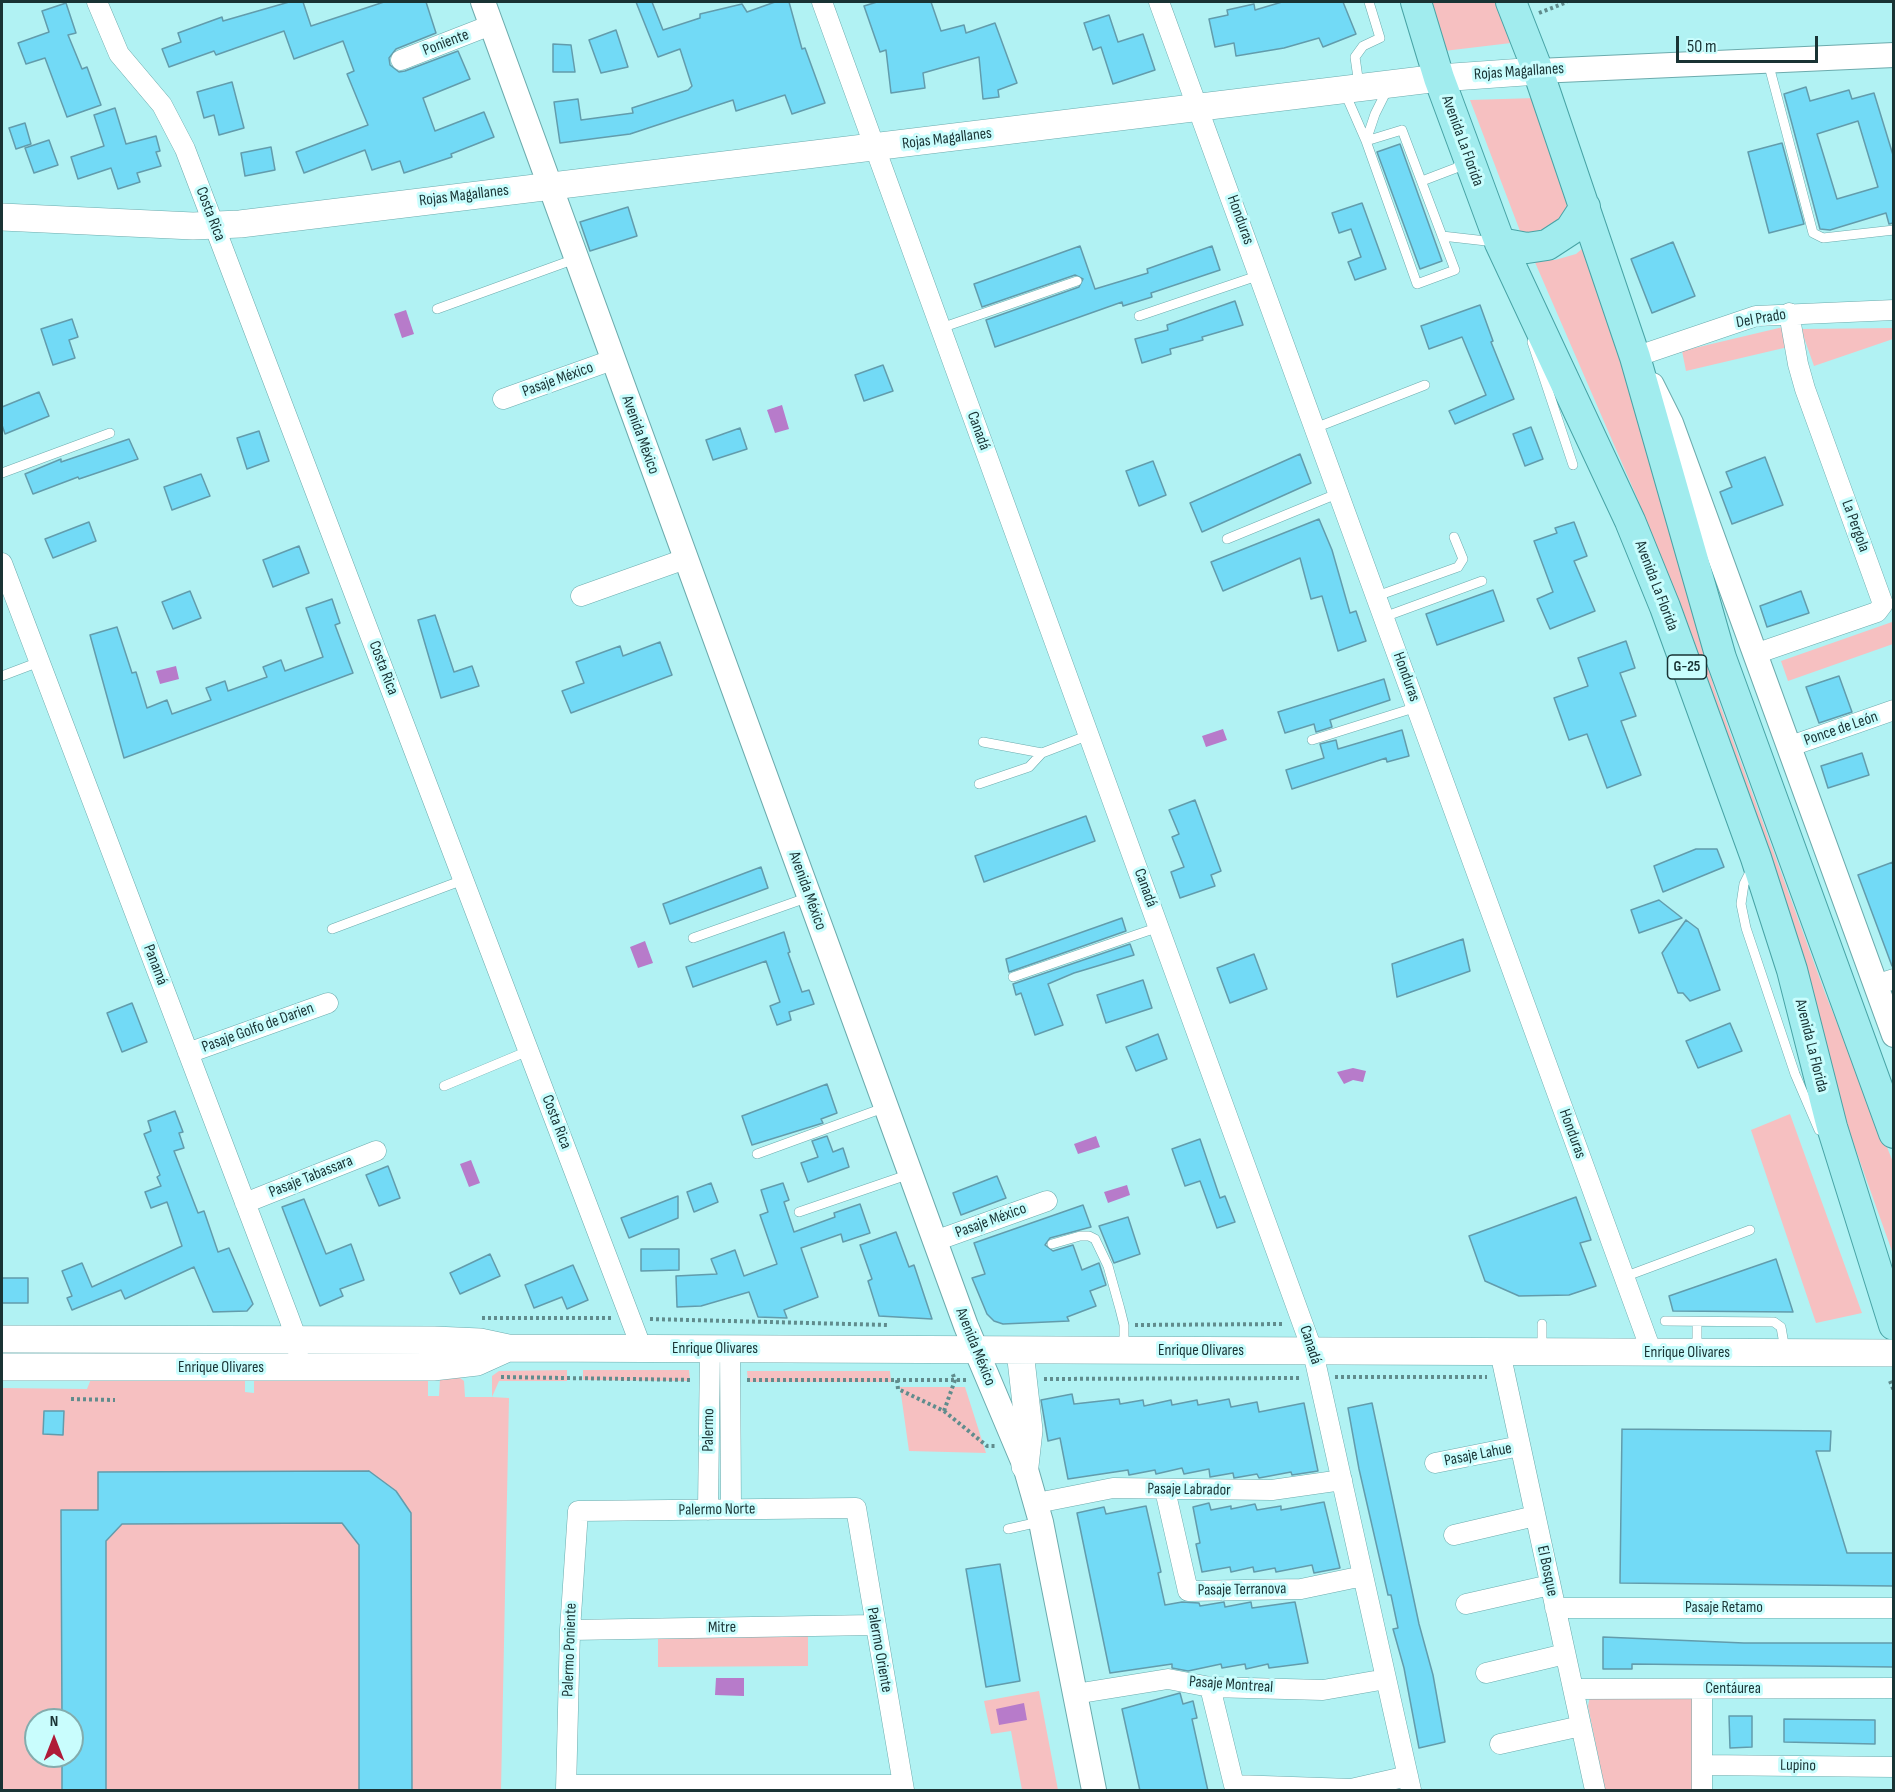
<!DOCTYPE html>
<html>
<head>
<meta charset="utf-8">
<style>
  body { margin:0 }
  #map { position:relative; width:1895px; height:1792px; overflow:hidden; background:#b1f2f3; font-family:"Sofia Sans Condensed",sans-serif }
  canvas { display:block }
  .frame { position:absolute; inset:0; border:3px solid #193334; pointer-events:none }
  .north { position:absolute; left:24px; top:1708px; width:60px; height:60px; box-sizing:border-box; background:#c9fdfd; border:2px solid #83acad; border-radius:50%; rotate:0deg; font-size:16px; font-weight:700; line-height:24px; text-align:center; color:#193334 }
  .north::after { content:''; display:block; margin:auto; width:21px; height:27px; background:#af1b38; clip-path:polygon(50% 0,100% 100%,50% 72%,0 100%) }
  .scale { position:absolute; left:1676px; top:36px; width:142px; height:27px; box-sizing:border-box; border:3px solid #193334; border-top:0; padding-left:8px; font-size:18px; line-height:21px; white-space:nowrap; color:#193334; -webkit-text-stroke:4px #c9fdfd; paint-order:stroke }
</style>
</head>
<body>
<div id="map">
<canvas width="1895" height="1792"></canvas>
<div class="frame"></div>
<div class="north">N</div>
<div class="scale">50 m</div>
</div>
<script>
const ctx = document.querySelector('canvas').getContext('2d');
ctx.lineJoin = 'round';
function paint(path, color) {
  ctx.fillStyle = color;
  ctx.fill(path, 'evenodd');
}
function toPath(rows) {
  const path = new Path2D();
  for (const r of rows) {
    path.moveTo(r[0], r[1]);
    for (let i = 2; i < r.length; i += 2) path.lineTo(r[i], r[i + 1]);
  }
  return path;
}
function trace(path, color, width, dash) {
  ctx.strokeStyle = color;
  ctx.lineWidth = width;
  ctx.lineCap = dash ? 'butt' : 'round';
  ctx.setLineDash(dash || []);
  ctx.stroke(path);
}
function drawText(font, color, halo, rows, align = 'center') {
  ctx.font = font + ' "Sofia Sans Condensed",sans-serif';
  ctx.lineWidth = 6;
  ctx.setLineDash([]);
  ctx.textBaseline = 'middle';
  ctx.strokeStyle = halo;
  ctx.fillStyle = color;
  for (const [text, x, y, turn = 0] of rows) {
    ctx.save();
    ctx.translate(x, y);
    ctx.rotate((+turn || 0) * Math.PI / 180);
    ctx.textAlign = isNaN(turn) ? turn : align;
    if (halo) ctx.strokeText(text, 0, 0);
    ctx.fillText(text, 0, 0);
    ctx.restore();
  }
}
paint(toPath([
  [1429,2,1495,2,1511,43,1444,51],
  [1535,98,1576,211,1540,236,1520,231,1470,100],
  [1590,242,1715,691,1825,993,1893,1162,1893,1254,1843,1114,1638,500,1534,260,1555,260,1576,254],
  [1783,327,1788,347,1686,371,1682,351],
  [1893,328,1893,339,1814,366,1801,329],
  [1892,622,1893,644,1788,681,1781,661],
  [1790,1114,1862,1313,1816,1323,1751,1130],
  [567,1370,567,1381,499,1381,492,1397,509,1398,501,1790,2,1790,2,1388,87,1389,91,1379,245,1378,245,1392,254,1393,254,1379,428,1379,428,1396,439,1396,440,1378,459,1377,464,1381,465,1397,492,1397,492,1376,499,1371],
  [36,1720,72,1720,72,1756,36,1756],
  [583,1370,689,1370,690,1381,583,1380],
  [747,1371,890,1371,891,1382,748,1382],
  [900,1387,965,1387,986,1453,909,1451],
  [658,1635,808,1635,808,1666,658,1667],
  [1039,1691,1058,1790,1022,1790,1011,1731,991,1734,984,1701],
  [1590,1696,1693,1696,1698,1790,1605,1790,1588,1706]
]), '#f6c0c1');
paint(toPath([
  [406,310,414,334,402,338,394,314],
  [782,405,789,429,775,433,767,410],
  [176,666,179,679,160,684,156,671],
  [1223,729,1227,740,1206,747,1202,736],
  [645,941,653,963,638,968,630,947],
  [1353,1068,1366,1071,1363,1082,1353,1080,1344,1084,1337,1072],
  [1096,1136,1100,1147,1078,1154,1074,1144],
  [471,1160,480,1183,469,1187,460,1164],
  [1127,1185,1130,1195,1108,1203,1104,1192],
  [716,1678,744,1678,744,1696,715,1695],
  [1024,1703,1027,1720,999,1725,996,1709]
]), '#b77bca');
const building = toPath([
  [289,2,303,2,311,26,384,2,426,2,436,33,396,49,389,58,390,65,399,72,405,71,458,51,470,79,423,98,435,131,484,112,494,137,451,154,452,157,404,173,400,161,372,170,365,150,304,173,296,152,368,125,347,74,354,71,343,41,294,59,284,31,216,55,214,51,169,67,162,49,181,42,178,33,222,17,223,21,289,2],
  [636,2,652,2,663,30,700,18,700,14,742,4,747,12,775,2,789,2,802,49,805,48,825,103,792,114,785,95,736,111,733,100,630,134,560,143,554,102,578,99,581,120,633,113,632,108,688,90,692,86,680,49,658,57,636,2],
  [877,2,931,2,941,31,964,25,966,33,995,23,1017,83,998,90,999,97,983,99,979,57,923,73,925,88,891,93,886,50,880,52,864,6,877,2],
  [1282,2,1343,2,1356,34,1323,47,1319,38,1284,48,1236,56,1234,43,1215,47,1209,19,1228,15,1227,10,1254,4,1255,10,1282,2],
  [66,3,76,33,68,35,82,69,87,67,101,105,67,117,45,58,26,64,18,43,49,32,42,11,66,3],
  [1109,15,1118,42,1143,34,1155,70,1113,84,1101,47,1093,50,1084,23,1109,15],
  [616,30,628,67,601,73,589,40,616,30],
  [553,44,571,45,575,72,553,72,553,44],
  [232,82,244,128,219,135,214,115,204,118,197,92,232,82],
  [1806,87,1810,101,1849,90,1852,99,1874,93,1893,155,1893,223,1889,224,1886,213,1830,230,1820,229,1784,94,1806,87],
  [1858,121,1878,187,1837,199,1817,134,1858,121],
  [115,108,126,144,156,136,160,151,156,152,161,166,137,173,140,182,118,189,111,168,78,179,71,157,104,146,94,115,115,108],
  [25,123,31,144,16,149,9,128,25,123],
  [49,140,58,165,34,173,25,148,49,140],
  [1782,143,1804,224,1769,233,1748,152,1782,143],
  [1400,144,1442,261,1420,269,1377,152,1400,144],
  [271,147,275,170,245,176,241,153,271,147],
  [1362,203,1386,269,1355,280,1348,262,1361,257,1351,229,1339,233,1332,213,1362,203],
  [628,207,637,236,590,251,580,222,628,207],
  [1673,242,1695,296,1652,313,1631,259,1673,242],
  [1080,246,1095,289,1148,273,1147,269,1212,246,1220,270,1151,293,1152,297,1123,306,1122,302,995,347,986,320,1079,287,1083,279,1075,275,982,307,974,284,1080,246],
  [1235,301,1243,325,1202,337,1203,340,1170,349,1171,354,1142,363,1135,339,1168,330,1167,325,1235,301],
  [1480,305,1493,341,1491,342,1514,399,1455,424,1449,411,1486,395,1462,337,1429,349,1421,326,1480,305],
  [72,319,78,337,69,340,75,358,53,365,41,329,72,319],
  [883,365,893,391,864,401,855,375,883,365],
  [39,392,49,416,5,434,2,425,2,407,39,392],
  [1531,427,1543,459,1525,466,1513,434,1531,427],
  [740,428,747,449,713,460,706,440,740,428],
  [259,431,269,461,247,469,237,438,259,431],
  [129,439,138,459,79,479,78,477,33,494,25,474,61,459,61,462,129,439],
  [1300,454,1311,483,1202,532,1190,503,1300,454],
  [1765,457,1783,505,1732,524,1720,492,1732,487,1726,472,1765,457],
  [1153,461,1166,495,1139,506,1126,471,1153,461],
  [201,474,210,496,172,510,164,487,201,474],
  [1319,519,1332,550,1350,613,1356,611,1366,641,1338,651,1322,596,1311,599,1300,558,1223,591,1211,562,1319,519],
  [89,522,96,541,53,558,45,539,89,522],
  [1574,522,1587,556,1574,561,1595,611,1550,629,1537,599,1553,592,1534,541,1557,533,1555,528,1574,522],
  [299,546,309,573,273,587,263,560,299,546],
  [1493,590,1504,621,1437,645,1426,614,1493,590],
  [190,591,201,618,173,629,162,602,190,591],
  [1801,591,1809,613,1767,627,1760,606,1801,591],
  [332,599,340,623,335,625,353,673,124,758,90,635,117,627,132,673,136,672,147,708,167,700,172,714,211,700,206,688,225,681,228,691,267,677,263,667,281,660,285,671,323,657,306,608,332,599],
  [435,615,454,672,472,666,479,686,441,698,418,620,435,615],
  [1626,641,1635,668,1620,673,1636,716,1621,721,1641,775,1607,788,1587,734,1569,740,1554,698,1588,686,1578,658,1626,641],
  [660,642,672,675,571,713,562,691,584,683,576,662,620,646,623,656,660,642],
  [1839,676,1852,712,1819,723,1806,687,1839,676],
  [1384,679,1390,700,1330,720,1332,727,1316,732,1314,724,1285,733,1278,712,1384,679],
  [1402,730,1409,756,1387,762,1386,758,1292,789,1286,770,1324,758,1320,744,1336,740,1338,749,1402,730],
  [1862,753,1869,775,1828,788,1821,766,1862,753],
  [1195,800,1221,871,1211,875,1215,886,1180,898,1171,872,1184,867,1172,837,1179,834,1169,810,1195,800],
  [1086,816,1095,841,984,882,975,856,1086,816],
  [1696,849,1717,849,1724,867,1663,892,1654,866,1696,849],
  [1893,862,1893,966,1892,966,1858,875,1893,862],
  [761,867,768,888,670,924,663,904,761,867],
  [1659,900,1682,918,1639,933,1631,910,1659,900],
  [1122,918,1126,931,1009,972,1006,959,1122,918],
  [1686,920,1698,929,1720,990,1690,1001,1683,993,1678,993,1662,953,1686,920],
  [784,932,790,952,788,953,802,992,809,990,814,1004,789,1012,791,1020,777,1025,770,1006,780,1002,766,961,693,987,686,967,784,932],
  [1463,939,1470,971,1397,997,1392,964,1463,939],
  [1130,944,1134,955,1074,973,1048,984,1063,1025,1035,1035,1021,993,1016,995,1013,984,1130,944],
  [1254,954,1267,989,1230,1003,1217,968,1254,954],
  [1143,980,1152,1008,1106,1023,1097,995,1143,980],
  [132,1003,147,1042,122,1052,107,1013,132,1003],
  [1730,1023,1742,1051,1698,1068,1686,1041,1730,1023],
  [1158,1034,1167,1059,1136,1071,1126,1047,1158,1034],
  [827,1084,837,1113,821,1119,823,1123,752,1145,742,1116,827,1084],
  [175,1111,183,1132,179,1133,184,1148,174,1151,198,1213,204,1211,218,1252,229,1248,253,1304,247,1311,213,1312,194,1267,125,1299,121,1290,72,1310,67,1298,72,1296,62,1271,82,1263,92,1287,182,1246,167,1202,151,1208,145,1192,161,1186,157,1177,160,1175,144,1134,151,1131,148,1121,175,1111],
  [827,1136,833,1152,843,1148,849,1167,808,1182,801,1163,818,1157,812,1141,827,1136],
  [1200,1139,1220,1198,1225,1196,1235,1222,1217,1228,1200,1181,1185,1186,1172,1149,1200,1139],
  [388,1166,400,1198,379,1206,366,1175,388,1166],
  [997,1176,1006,1198,961,1215,953,1193,997,1176],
  [711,1183,718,1202,694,1212,687,1192,711,1183],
  [783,1183,789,1200,784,1202,794,1232,835,1217,834,1213,860,1204,870,1233,843,1242,841,1234,801,1248,818,1297,784,1310,787,1318,758,1317,749,1292,701,1306,677,1307,676,1276,717,1274,711,1259,735,1250,744,1276,777,1264,760,1215,768,1212,761,1190,783,1183],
  [678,1196,678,1218,629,1238,621,1218,678,1196],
  [1576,1197,1591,1240,1580,1243,1596,1286,1569,1295,1519,1296,1485,1281,1469,1236,1576,1197],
  [304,1199,326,1254,351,1244,364,1280,340,1289,343,1296,320,1306,282,1207,304,1199],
  [1083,1205,1091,1227,1050,1238,1045,1245,1053,1251,1073,1245,1082,1270,1099,1263,1106,1285,1090,1291,1096,1306,1067,1317,1069,1321,1003,1324,994,1321,987,1314,972,1278,985,1274,974,1243,1083,1205],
  [1128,1217,1140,1254,1114,1263,1099,1226,1128,1217],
  [896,1232,909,1267,914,1265,932,1319,879,1316,868,1281,872,1279,860,1245,896,1232],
  [641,1249,679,1249,679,1270,641,1271,641,1249],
  [490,1254,500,1276,460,1294,450,1273,490,1254],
  [1776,1259,1793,1312,1673,1311,1669,1296,1776,1259],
  [573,1265,588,1300,567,1309,562,1297,534,1308,525,1285,573,1265],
  [2,1278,28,1278,28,1303,2,1303,2,1278],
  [1072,1394,1074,1404,1119,1399,1120,1404,1143,1400,1144,1406,1171,1400,1172,1405,1197,1400,1198,1405,1229,1399,1231,1407,1257,1402,1259,1412,1304,1403,1318,1471,1292,1475,1291,1472,1259,1478,1257,1474,1234,1478,1233,1473,1210,1477,1209,1469,1184,1474,1182,1468,1156,1474,1155,1470,1129,1475,1128,1470,1068,1479,1060,1438,1048,1441,1041,1400,1072,1394],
  [1372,1403,1419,1624,1433,1675,1445,1742,1419,1748,1404,1668,1393,1629,1398,1628,1391,1595,1388,1595,1359,1469,1348,1408,1372,1403],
  [44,1411,64,1411,63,1435,43,1434,44,1411],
  [1622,1429,1831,1431,1830,1451,1816,1451,1847,1553,1893,1553,1893,1586,1620,1583,1622,1429],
  [369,1471,396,1491,411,1513,412,1791,359,1791,359,1545,342,1523,122,1524,106,1541,106,1791,62,1791,62,1756,72,1756,72,1720,62,1720,61,1510,98,1510,98,1472,369,1471],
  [1324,1502,1340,1568,1314,1573,1312,1565,1276,1572,1275,1568,1254,1572,1253,1567,1231,1572,1230,1567,1202,1572,1196,1544,1200,1543,1193,1507,1209,1503,1211,1510,1231,1506,1231,1509,1255,1504,1257,1510,1281,1506,1281,1510,1324,1502],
  [1146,1506,1161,1572,1158,1573,1165,1605,1182,1602,1199,1603,1200,1606,1224,1602,1225,1607,1251,1602,1252,1608,1295,1602,1308,1663,1269,1668,1268,1664,1246,1669,1245,1664,1222,1668,1221,1664,1188,1671,1172,1668,1172,1664,1110,1673,1077,1513,1104,1507,1106,1514,1146,1506],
  [1000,1564,1020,1681,986,1687,966,1569,1000,1564],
  [1603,1637,1744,1643,1893,1643,1893,1667,1632,1664,1632,1669,1603,1669,1603,1637],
  [1180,1693,1183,1704,1193,1701,1197,1718,1192,1719,1208,1791,1140,1791,1122,1709,1180,1693],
  [1729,1716,1752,1716,1752,1747,1730,1748,1729,1716],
  [1784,1719,1875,1720,1875,1744,1784,1742,1784,1719]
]);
paint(building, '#72daf6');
trace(building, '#629cac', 1.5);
const service = toPath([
  [1768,62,1813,233,1823,238,1894,230],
  [1359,85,1355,57,1363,46,1380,38,1369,2],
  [1345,93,1366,141],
  [1402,130,1455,270,1417,284,1366,141,1402,130],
  [1366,141,1375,114,1388,88],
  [1422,181,1456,168,1463,161],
  [1442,236,1495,242],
  [437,309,575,259],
  [1139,316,1260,275],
  [941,328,1077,281],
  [1532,342,1573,465],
  [1315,428,1425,385],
  [2,473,110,433],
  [1227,539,1339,493],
  [1377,596,1458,567,1463,559,1454,537],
  [1384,617,1482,581],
  [2,676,39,662],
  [1312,740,1417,707],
  [983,742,1042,753],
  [979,784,1029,767,1042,753,1089,735],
  [1752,868,1744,884,1741,904,1746,928,1795,1074,1819,1130],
  [332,929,463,880],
  [693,938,809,897],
  [1013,977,1159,927],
  [444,1086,528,1051],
  [757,1154,886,1107],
  [799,1212,910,1174],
  [1052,1244,1080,1236,1089,1236,1095,1239,1108,1266,1120,1309,1124,1325,1124,1349],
  [1624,1277,1750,1230],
  [1665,1321,1774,1322,1781,1327,1785,1350],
  [1697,1322,1697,1349],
  [1542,1324,1542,1350],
  [1008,1529,1039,1522]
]);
const minor = toPath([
  [97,2,119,54,162,105,185,149,642,1349],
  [822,2,1313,1352,1411,1790],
  [1159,2,1652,1353],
  [401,60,491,25],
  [1635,357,1756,316,1894,310],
  [503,399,612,360],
  [2,563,289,1318,297,1340,298,1352],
  [581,596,685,559],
  [1755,654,1877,612,1883,604,1805,389,1798,364,1789,313],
  [1788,747,1894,710],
  [1875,985,1894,979],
  [188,1053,328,1003],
  [245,1203,376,1151],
  [935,1241,1047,1201],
  [730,1349,731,1509],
  [1500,1352,1595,1790],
  [1435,1463,1520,1446],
  [1165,1490,1188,1591,1301,1589,1363,1576],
  [1037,1503,1113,1488,1272,1490,1342,1480],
  [708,1510,710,1349],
  [1454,1535,1535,1516],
  [1466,1604,1550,1585],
  [1555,1608,1894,1608],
  [570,1630,874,1625],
  [1486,1673,1565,1654],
  [1210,1687,1234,1785,1351,1789,1408,1776],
  [1573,1689,1894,1688],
  [1702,1689,1702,1790],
  [1075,1694,1168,1679,1210,1687,1323,1690,1386,1679],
  [1500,1744,1581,1726],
  [1703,1765,1894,1767],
  [566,1785,903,1785],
  [566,1790,570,1630,578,1511,856,1508,904,1790]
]);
const tertiary = toPath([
  [483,2,966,1326,1025,1466,1041,1522,1094,1790],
  [1538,71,1894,55],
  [1652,385,1671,423,1894,1035]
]);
const secondary = toPath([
  [2,217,193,226,240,224,1439,78,1538,71],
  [2,1339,434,1340,480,1342,508,1348,1894,1353],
  [1020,1351,1029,1430,1025,1466],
  [2,1367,433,1367,477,1362,508,1348]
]);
const primary = toPath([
  [1416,2,1439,78,1500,243,1630,521,1665,607,1756,858,1792,970,1832,1127,1894,1325],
  [1511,2,1538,71,1635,357,1721,658,1894,1133],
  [1500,243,1527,248,1547,245,1570,230,1585,207]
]);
trace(service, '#6cabad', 10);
trace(minor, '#6cabad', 21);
trace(tertiary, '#6cabad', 26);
trace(secondary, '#6cabad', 28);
trace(primary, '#48a3a5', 32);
trace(toPath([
  [1539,13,1567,2],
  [482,1318,612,1318],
  [650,1319,888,1325],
  [1135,1325,1284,1324],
  [501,1377,692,1380],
  [1335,1377,1487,1377],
  [1044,1379,1301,1378],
  [747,1380,968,1380],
  [897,1380,898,1389,944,1411,987,1446,995,1446],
  [1890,1381,1894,1391],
  [71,1399,115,1400],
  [944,1411,955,1380,952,1372]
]), '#608c8d', 4, [3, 3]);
trace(service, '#fff', 9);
trace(minor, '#fff', 20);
trace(tertiary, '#fff', 24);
trace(secondary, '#fff', 27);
trace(primary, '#a1ecee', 30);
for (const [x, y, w] of [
  [1687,667,39]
]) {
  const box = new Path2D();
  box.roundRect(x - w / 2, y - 12, w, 24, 4.5);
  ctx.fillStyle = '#c9fdfd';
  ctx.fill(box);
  trace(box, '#193334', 1.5);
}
drawText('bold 15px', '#193334', null, [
  ["G-25",1687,667]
]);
drawText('16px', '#193334', '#c9fdfd', [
  ["Poniente",446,43,-21],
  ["Rojas Magallanes",1519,72,-4],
  ["Rojas Magallanes",947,139,-7],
  ["Avenida La Florida",1462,141,70],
  ["Rojas Magallanes",464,196,-7],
  ["Costa Rica",210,214,69],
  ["Honduras",1240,220,70],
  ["Del Prado",1761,319,-10],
  ["Pasaje México",558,380,-20],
  ["Canadá",978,431,70],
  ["Avenida México",640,435,70],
  ["La Pergola",1855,526,70],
  ["Avenida La Florida",1656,586,69],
  ["Costa Rica",383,668,69],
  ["Honduras",1406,677,70],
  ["Ponce de León",1841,729,-19],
  ["Canadá",1145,888,70],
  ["Avenida México",807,891,70],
  ["Panamá",155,965,69],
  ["Pasaje Golfo de Darien",258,1028,-20],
  ["Avenida La Florida",1811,1046,76],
  ["Costa Rica",556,1122,69],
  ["Honduras",1572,1134,70],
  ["Pasaje Tabassara",311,1177,-22],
  ["Pasaje México",991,1221,-20],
  ["Canadá",1310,1345,72],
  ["Avenida México",975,1347,68],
  ["Enrique Olivares",715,1349],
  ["Enrique Olivares",1201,1351],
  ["Enrique Olivares",1687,1353],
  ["Enrique Olivares",221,1368],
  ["Palermo",709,1430,-89],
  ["Pasaje Lahue",1478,1455,-11],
  ["Pasaje Labrador",1189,1490,1],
  ["Palermo Norte",717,1510,-1],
  ["El Bosque",1547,1571,78],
  ["Pasaje Terranova",1242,1590,-1],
  ["Pasaje Retamo",1724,1608],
  ["Mitre",722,1628,-1],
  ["Palermo Poniente",570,1650,-88],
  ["Palermo Oriente",879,1650,80],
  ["Pasaje Montreal",1231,1685,4],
  ["Centáurea",1733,1689],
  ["Lupino",1798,1766,1]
]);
</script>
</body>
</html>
